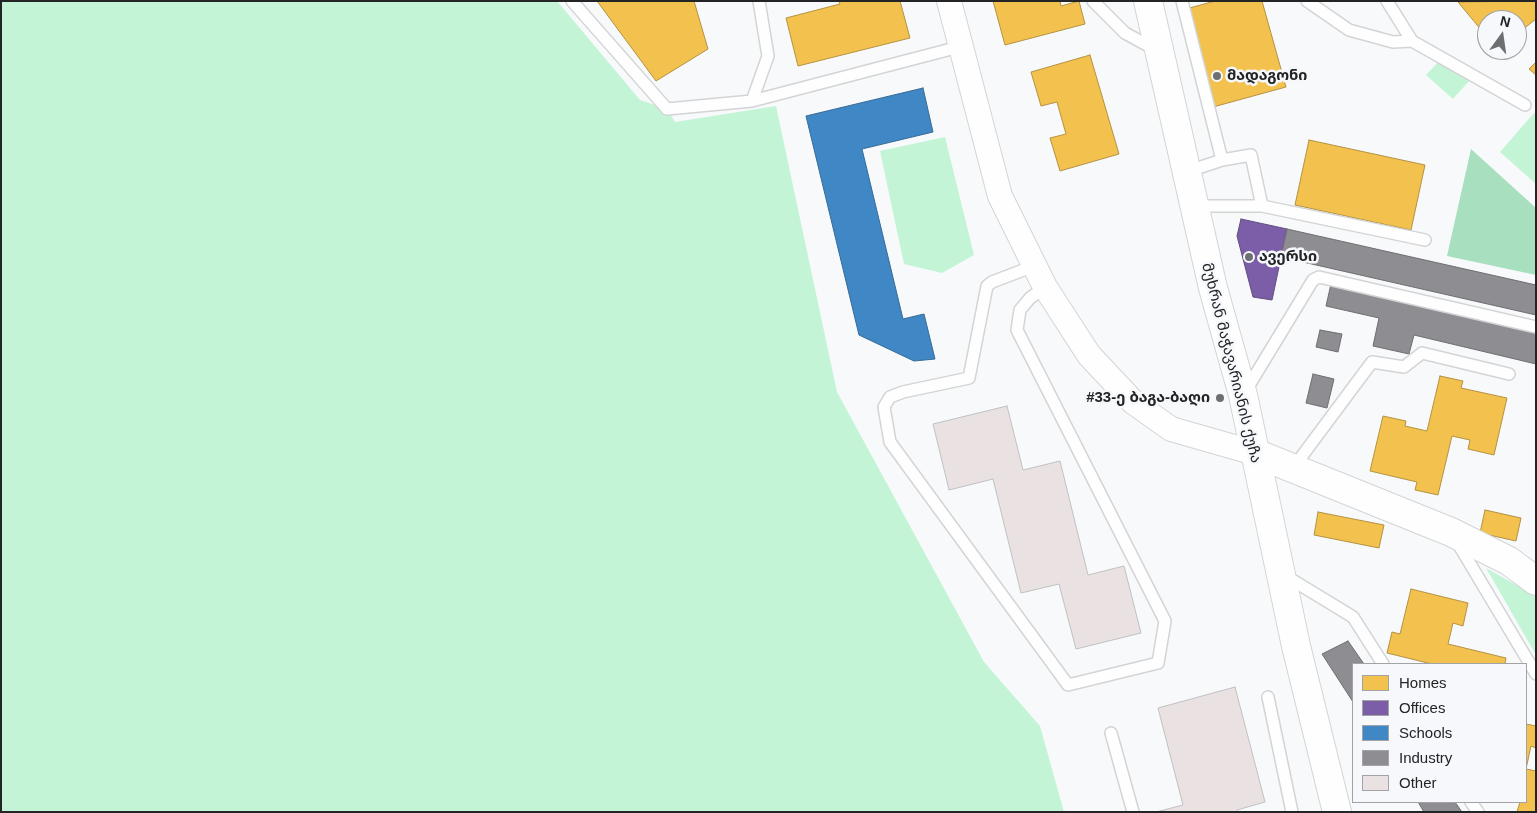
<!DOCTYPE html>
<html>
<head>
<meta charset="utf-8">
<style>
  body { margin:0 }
  #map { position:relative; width:1537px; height:813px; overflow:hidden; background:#f7f9fb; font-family:Helvetica,sans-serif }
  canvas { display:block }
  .frame { position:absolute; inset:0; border:2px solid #232425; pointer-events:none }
  .legend { position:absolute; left:1352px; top:663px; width:175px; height:140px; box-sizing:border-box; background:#f6f8fc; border:1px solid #a2a3a6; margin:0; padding:6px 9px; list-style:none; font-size:15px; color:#232425 }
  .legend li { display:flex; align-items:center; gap:10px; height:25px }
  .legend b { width:25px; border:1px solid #a2a3a6 }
  .north { position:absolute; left:1477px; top:10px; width:50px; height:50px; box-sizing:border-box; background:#f6f8fc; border:1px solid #a2a3a6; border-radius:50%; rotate:14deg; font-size:14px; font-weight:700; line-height:20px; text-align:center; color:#232425 }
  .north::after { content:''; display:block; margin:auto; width:18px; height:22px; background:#6d6f70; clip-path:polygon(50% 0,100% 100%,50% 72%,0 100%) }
</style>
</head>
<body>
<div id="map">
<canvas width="1537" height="813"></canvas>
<div class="frame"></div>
<ul class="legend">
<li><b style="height:14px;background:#f2c14e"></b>Homes</li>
<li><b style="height:14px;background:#7b5ea7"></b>Offices</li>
<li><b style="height:14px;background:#3f88c5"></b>Schools</li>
<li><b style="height:14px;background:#8d8d92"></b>Industry</li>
<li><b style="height:14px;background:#eae2e2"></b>Other</li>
</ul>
<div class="north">N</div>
</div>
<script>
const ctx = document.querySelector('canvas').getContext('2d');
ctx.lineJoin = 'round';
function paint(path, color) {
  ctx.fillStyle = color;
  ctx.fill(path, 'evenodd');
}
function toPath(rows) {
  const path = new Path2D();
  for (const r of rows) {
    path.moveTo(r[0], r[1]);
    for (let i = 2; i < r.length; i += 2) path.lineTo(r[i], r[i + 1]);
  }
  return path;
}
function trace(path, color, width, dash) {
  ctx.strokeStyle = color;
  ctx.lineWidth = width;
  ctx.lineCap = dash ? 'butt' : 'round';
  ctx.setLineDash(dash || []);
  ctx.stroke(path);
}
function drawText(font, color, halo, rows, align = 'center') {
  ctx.font = font + ' Helvetica,"Noto Sans Georgian",sans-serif';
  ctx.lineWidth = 5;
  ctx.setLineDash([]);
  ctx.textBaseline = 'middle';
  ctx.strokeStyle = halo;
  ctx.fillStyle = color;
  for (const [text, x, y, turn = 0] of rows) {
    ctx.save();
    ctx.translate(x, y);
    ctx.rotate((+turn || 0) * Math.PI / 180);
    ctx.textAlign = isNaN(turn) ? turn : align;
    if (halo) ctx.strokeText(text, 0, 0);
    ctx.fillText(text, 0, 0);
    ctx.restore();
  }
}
paint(toPath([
  [1,1,557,1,640,100,667,109,675,122,776,106,837,392,984,662,1040,726,1064,812,1,812],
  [1442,58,1469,81,1453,99,1426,75],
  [1534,113,1536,115,1536,184,1500,152],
  [945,137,974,255,942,273,904,264,880,151],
  [1486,568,1536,596,1536,655]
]), '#c4f4d6');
paint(toPath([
  [1471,149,1536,208,1536,275,1447,256]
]), '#a8dfbe');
const homes = toPath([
  [597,1,694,1,708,49,656,81,597,1],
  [839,1,900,1,910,38,798,66,786,18,840,4,839,1],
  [993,1,1060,1,1061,6,1079,1,1085,24,1005,45,993,1],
  [1215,1,1262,1,1286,87,1213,107,1186,9,1215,1],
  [1536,1,1536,19,1517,34,1517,20,1487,20,1487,37,1458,2,1536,1],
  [1090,55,1119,154,1060,171,1050,138,1066,134,1057,102,1041,106,1031,72,1090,55],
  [1536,62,1536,75,1529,69,1536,62],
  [1309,140,1425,165,1411,230,1295,205,1309,140],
  [1440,376,1463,381,1461,388,1507,398,1494,455,1468,449,1470,440,1452,436,1438,495,1415,490,1417,482,1370,471,1383,416,1406,421,1405,426,1427,431,1440,376],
  [1485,510,1521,518,1516,541,1480,533,1485,510],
  [1318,512,1384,525,1379,548,1314,535,1318,512],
  [1411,589,1468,603,1463,626,1453,623,1448,644,1506,658,1505,664,1432,664,1387,653,1392,632,1400,634,1411,589],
  [1526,724,1536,726,1536,748,1531,746,1526,769,1526,724],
  [1526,769,1536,771,1536,812,1517,812,1520,802,1526,802,1526,769]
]);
paint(homes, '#f2c14e');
trace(homes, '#b49242', 1);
const offices = toPath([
  [1241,219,1287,229,1272,300,1253,297,1237,236,1241,219]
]);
paint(offices, '#7b5ea7');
trace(offices, '#614d80', 1);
const schools = toPath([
  [923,88,933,132,862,149,903,319,924,314,935,359,914,361,859,335,806,116,923,88]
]);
paint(schools, '#3f88c5');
trace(schools, '#376a95', 1);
const industry = toPath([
  [1287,229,1536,285,1536,315,1281,257,1287,229],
  [1331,284,1536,333,1536,364,1414,335,1409,354,1373,346,1379,318,1326,306,1331,284],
  [1320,330,1342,334,1338,352,1316,347,1320,330],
  [1313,374,1334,379,1327,408,1306,403,1313,374],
  [1348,641,1364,664,1353,664,1353,702,1322,654,1348,641],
  [1418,802,1455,802,1462,812,1424,812,1418,802]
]);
paint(industry, '#8d8d92');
trace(industry, '#6d6e71', 1);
const building = toPath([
  [1007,406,1023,470,1060,461,1088,575,1124,566,1141,633,1076,649,1059,584,1021,593,993,479,949,490,933,424,1007,406],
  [1235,687,1265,802,1237,810,1238,812,1156,812,1183,805,1158,708,1235,687]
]);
paint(building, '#eae2e2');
trace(building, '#c0c0c1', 1);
const service = toPath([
  [572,1,667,109,752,101,768,56,759,1],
  [1093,1,1125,33,1156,50],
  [1182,1,1222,160,1251,155,1262,206,1195,206],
  [1307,1,1349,30,1393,42,1412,41,1525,105],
  [1387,1,1412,41],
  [752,101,959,47],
  [1186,172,1222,160],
  [1262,206,1425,240],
  [1034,266,992,282,987,286,969,378,903,392,890,397,884,407,890,442,1068,685,1158,663,1165,621,1017,330,1020,310,1030,298,1045,287],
  [1245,392,1313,280,1319,277,1536,327],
  [1293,468,1372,362,1404,367,1422,353,1509,374],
  [1457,542,1536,674],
  [1284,575,1353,617,1383,664],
  [1268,697,1292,812],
  [1111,733,1133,812],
  [1471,802,1478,812]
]);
const minor = toPath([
  [949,1,1000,196,1045,287,1089,355,1133,402,1171,429,1255,453]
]);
const tertiary = toPath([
  [1255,453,1451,532,1509,561,1536,581]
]);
const secondary = toPath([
  [1148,1,1213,288,1243,395,1296,646,1337,812]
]);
trace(service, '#d3d4d5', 14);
trace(minor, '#d3d4d5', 26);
trace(tertiary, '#d3d4d5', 30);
trace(secondary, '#d3d4d5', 30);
trace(service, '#fefefe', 11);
trace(minor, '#fefefe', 24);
trace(tertiary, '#fefefe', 28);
trace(secondary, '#fefefe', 28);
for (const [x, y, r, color] of [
  [1217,76,5,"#6d6f70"],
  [1249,257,5,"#6d6f70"],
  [1220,398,5,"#6d6f70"]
]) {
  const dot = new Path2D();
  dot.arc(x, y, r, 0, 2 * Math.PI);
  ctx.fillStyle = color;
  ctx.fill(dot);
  trace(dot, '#f6f8fc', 2);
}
drawText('bold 15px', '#232425', '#f6f8fc', [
  ["მადაგონი",1227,76],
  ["ავერსი",1259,257],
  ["#33-ე ბაგა-ბაღი",1210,398,"right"]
], 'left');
drawText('15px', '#232425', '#f6f8fc', [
  ["მუხრან მაჭავარიანის ქუჩა",1231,363,76]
]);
</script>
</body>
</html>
